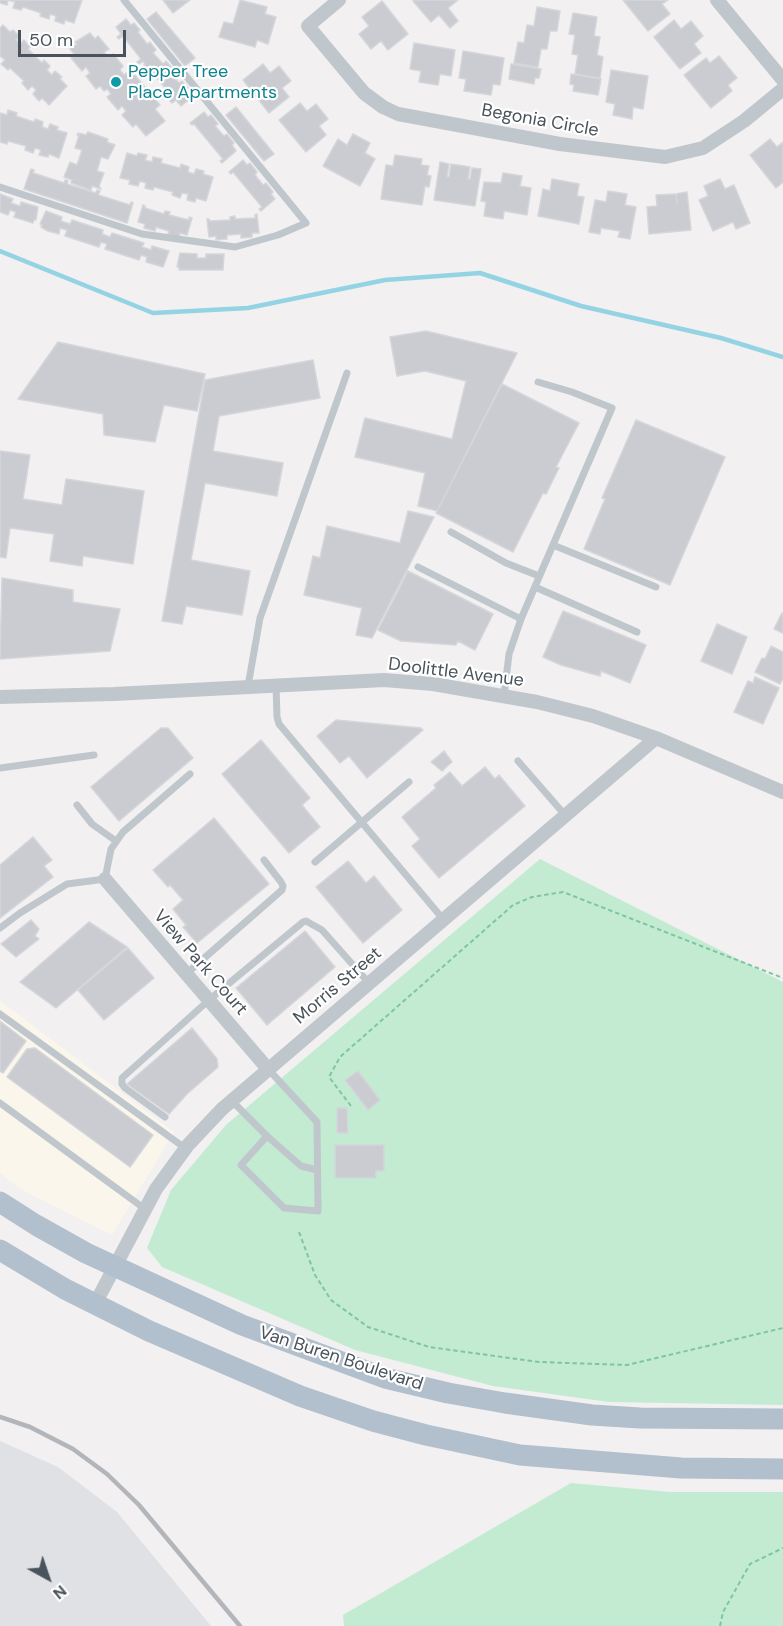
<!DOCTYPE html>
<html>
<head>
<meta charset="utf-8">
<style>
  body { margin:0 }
  #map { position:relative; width:783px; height:1626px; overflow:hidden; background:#f2f0f0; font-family:"DM Sans",sans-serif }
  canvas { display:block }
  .north { position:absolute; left:18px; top:1548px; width:60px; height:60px; -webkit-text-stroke:4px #fff; paint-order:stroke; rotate:140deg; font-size:16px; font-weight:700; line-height:24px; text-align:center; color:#49535b }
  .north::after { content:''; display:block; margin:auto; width:21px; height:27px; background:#49535b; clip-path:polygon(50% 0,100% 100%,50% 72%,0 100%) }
  .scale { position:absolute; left:18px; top:30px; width:108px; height:27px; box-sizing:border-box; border:3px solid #49535b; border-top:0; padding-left:8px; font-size:18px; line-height:21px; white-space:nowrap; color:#49535b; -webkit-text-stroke:4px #fff; paint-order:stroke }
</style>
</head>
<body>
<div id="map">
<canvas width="783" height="1626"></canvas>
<div class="north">N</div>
<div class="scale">50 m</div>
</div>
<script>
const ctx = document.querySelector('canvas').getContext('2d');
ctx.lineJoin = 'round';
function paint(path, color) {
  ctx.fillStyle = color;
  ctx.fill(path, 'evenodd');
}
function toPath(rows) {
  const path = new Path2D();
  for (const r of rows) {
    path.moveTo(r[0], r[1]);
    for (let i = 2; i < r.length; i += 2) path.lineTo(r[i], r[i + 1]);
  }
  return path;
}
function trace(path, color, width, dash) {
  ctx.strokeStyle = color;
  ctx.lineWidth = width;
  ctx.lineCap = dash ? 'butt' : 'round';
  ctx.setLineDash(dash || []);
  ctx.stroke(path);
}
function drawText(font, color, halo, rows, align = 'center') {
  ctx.font = font + ' "DM Sans",sans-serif';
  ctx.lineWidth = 4.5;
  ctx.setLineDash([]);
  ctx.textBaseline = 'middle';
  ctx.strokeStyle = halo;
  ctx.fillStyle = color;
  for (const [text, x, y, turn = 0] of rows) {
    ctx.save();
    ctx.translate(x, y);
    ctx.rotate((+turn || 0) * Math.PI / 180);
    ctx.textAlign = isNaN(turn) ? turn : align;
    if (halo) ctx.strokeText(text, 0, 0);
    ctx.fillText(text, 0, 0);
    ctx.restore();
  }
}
paint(toPath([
  [0,1001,174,1132,112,1235,20,1189,0,1173]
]), '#faf6eb');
paint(toPath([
  [0,1441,58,1467,117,1512,211,1626,0,1626]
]), '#dfe1e4');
paint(toPath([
  [540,859,783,982,783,1405,609,1402,493,1386,355,1350,162,1267,147,1248,171,1190,226,1125],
  [571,1483,670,1492,783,1492,783,1626,344,1626,343,1615]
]), '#c3ebd2');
trace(toPath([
  [0,251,153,313,248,308,385,280,480,273,581,306,721,338,783,357]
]), '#94d3e4', 4.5);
const building = toPath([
  [0,0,82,0,74,23,65,20,64,24,55,21,56,16,50,14,49,19,40,16,41,13,23,7,21,10,13,8,15,2,8,0,7,5,0,3,0,0],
  [163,0,190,0,173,13,163,0],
  [240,0,267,7,265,14,276,17,268,44,257,40,255,47,219,37,224,22,233,24,240,0],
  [415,0,458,0,448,8,458,21,450,28,439,15,431,22,413,1,415,0],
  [623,0,668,0,662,4,670,14,648,31,623,0],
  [382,1,408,34,388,50,381,41,371,49,359,34,369,26,362,17,382,1],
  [537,7,560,11,557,31,550,31,547,49,541,49,538,67,514,63,518,42,524,43,527,25,534,26,537,7],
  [156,12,195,58,185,66,147,19,156,12],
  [573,13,597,17,594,36,600,37,597,55,603,57,600,78,575,74,578,55,572,54,575,35,569,34,573,13],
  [126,19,131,25,134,23,140,30,138,32,147,44,150,42,156,50,153,53,163,64,166,61,173,69,170,72,179,83,182,81,189,89,185,92,191,98,181,106,176,100,172,103,170,101,173,98,169,92,154,75,151,78,149,76,153,72,150,69,148,71,144,65,145,64,143,61,139,64,137,62,141,59,127,41,122,36,119,39,117,37,121,34,116,27,126,19],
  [674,20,681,29,691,21,703,36,694,44,701,53,680,69,654,37,674,20],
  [3,25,10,32,13,30,19,36,16,40,20,44,24,40,30,47,28,49,42,63,44,60,50,66,47,70,52,75,55,71,62,77,60,79,67,86,49,105,42,98,39,101,33,94,36,90,32,86,28,90,22,83,24,81,10,68,8,70,1,64,5,60,0,56,0,28,3,25],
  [90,33,95,39,98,36,109,49,104,52,108,57,113,54,123,66,120,70,124,75,126,73,131,78,135,75,145,87,140,91,144,96,149,92,160,105,155,109,165,121,146,136,136,124,133,127,122,115,126,111,122,106,118,110,107,97,111,94,107,89,104,91,100,86,96,89,86,76,90,73,86,67,82,71,71,58,75,55,70,49,77,44,75,42,90,33],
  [414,43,455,50,451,76,440,74,438,85,419,82,421,71,410,69,414,43],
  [463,51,504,58,500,85,493,84,491,95,464,91,466,79,459,78,463,51],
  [719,56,737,78,728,85,732,91,711,108,684,75,706,58,710,63,719,56],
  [263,64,270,73,279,66,291,81,282,88,289,97,269,113,243,80,263,64],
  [511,64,541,69,539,78,535,78,534,84,509,79,511,64],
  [611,70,648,76,643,109,633,107,632,119,613,115,615,104,606,102,611,70],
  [571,74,601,79,598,95,573,91,574,85,570,84,571,74],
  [300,103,307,111,316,104,328,119,319,126,326,135,306,152,279,120,300,103],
  [236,107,274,154,264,161,226,115,236,107],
  [8,110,17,113,16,116,34,122,35,119,43,122,42,127,48,129,50,124,58,127,57,130,67,133,59,158,49,154,48,157,39,155,41,150,35,148,33,153,25,150,26,146,8,141,7,144,0,142,0,113,7,115,8,110],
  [204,112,208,117,211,115,218,124,215,126,224,136,227,134,234,143,232,145,236,151,222,163,220,161,223,159,194,124,192,125,190,123,204,112],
  [88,132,108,139,107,142,115,145,108,159,101,157,97,171,104,173,99,186,101,189,92,186,91,190,71,183,72,180,64,177,70,162,77,165,82,150,75,148,79,135,77,135,78,133,86,135,88,132],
  [353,134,370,143,365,153,375,159,360,186,323,166,338,139,347,145,353,134],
  [770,139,777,147,783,142,783,182,776,188,750,155,770,139],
  [127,153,137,156,138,153,147,155,145,160,152,162,153,157,162,159,161,163,180,168,181,164,189,167,188,172,194,174,196,169,204,171,203,174,213,177,206,201,196,198,195,202,187,200,188,194,182,193,180,198,172,195,173,192,154,187,153,190,145,188,146,183,140,181,138,186,129,184,130,180,120,178,127,153],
  [395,155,422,159,421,165,429,166,427,175,431,176,429,187,425,186,422,205,381,199,386,165,393,166,395,155],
  [243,160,247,165,250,163,257,172,255,175,263,185,266,183,273,192,271,194,275,199,261,211,259,209,262,207,233,172,231,174,229,172,243,160],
  [440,162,449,164,447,177,449,177,451,164,470,167,468,179,470,179,472,168,481,169,475,206,434,200,440,162],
  [31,169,34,170,33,173,64,183,65,180,68,181,67,184,96,193,97,190,100,191,98,195,130,205,131,202,133,203,127,223,24,189,31,169],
  [503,173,522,176,520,186,531,188,527,215,504,211,503,219,484,216,486,202,481,201,484,182,501,183,503,173],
  [552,179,579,184,577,196,584,197,579,224,538,216,543,189,550,191,552,179],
  [720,179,725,189,734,185,750,223,736,229,733,222,713,231,699,200,708,196,704,186,720,179],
  [608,191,627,194,625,205,636,207,630,239,618,237,620,231,601,228,600,234,589,232,595,200,606,202,608,191],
  [687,192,691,230,649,234,647,207,657,206,656,195,676,194,677,204,676,194,687,192],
  [0,194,13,199,11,203,20,206,21,202,38,207,36,220,34,220,33,223,14,217,16,212,10,210,8,215,0,212,0,194],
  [143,205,145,206,145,208,164,214,165,211,170,212,169,215,189,220,189,217,192,218,187,235,180,233,179,237,168,234,169,231,156,227,155,231,144,228,145,224,138,222,143,205],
  [46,211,62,217,61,221,70,224,72,220,103,230,102,234,110,237,112,233,144,243,142,247,151,250,152,246,169,251,163,267,146,262,147,257,141,255,139,260,105,249,107,244,101,242,99,247,65,236,67,230,60,228,59,234,48,231,41,227,42,225,40,224,46,211],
  [257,214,259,233,252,233,252,237,241,238,241,234,227,235,227,239,216,240,216,236,209,237,207,219,209,219,210,221,230,220,230,217,235,216,235,219,255,218,255,215,257,214],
  [180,253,197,254,197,258,206,258,206,254,224,254,223,270,179,270,179,267,177,267,180,253],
  [426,331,517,353,437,511,418,506,425,473,355,457,365,418,452,439,466,381,425,371,397,376,390,337,426,331],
  [58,342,205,374,197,411,164,405,155,442,104,435,103,414,18,399,58,342],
  [313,360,320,398,219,416,213,451,283,463,277,496,205,483,191,560,250,571,242,615,186,606,182,624,162,621,205,380,313,360],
  [502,384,579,423,556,467,559,468,546,494,543,493,513,552,436,513,502,384],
  [636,420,725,457,670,585,584,549,605,499,602,498,636,420],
  [0,451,30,455,23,499,62,505,66,479,144,491,133,564,83,556,82,566,50,561,54,534,10,528,6,558,0,557,0,451],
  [408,511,434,517,372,638,356,635,362,608,304,595,313,556,320,558,327,526,400,543,408,511],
  [408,571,493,614,475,650,458,641,456,645,401,641,378,630,408,571],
  [2,578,73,590,73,602,120,609,110,651,0,659,2,578],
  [563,611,646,645,630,683,601,671,600,676,561,665,543,657,563,611],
  [782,613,783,613,783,633,774,629,782,613],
  [717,624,747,637,732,674,701,661,717,624],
  [771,646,783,652,783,678,780,684,755,672,762,658,765,659,771,646],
  [755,677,779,688,763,724,734,712,748,681,753,683,755,677],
  [336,720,421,728,423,730,367,778,349,756,340,763,317,736,336,720],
  [161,728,168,728,193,758,119,821,91,787,161,728],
  [261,740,310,798,302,805,320,827,289,853,222,774,261,740],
  [444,751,452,762,442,771,431,762,444,751],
  [485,767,495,779,499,775,525,806,439,878,412,846,420,839,402,817,436,788,434,785,450,772,462,786,485,767],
  [214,818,269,884,197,943,183,927,186,925,173,909,183,900,170,885,168,887,153,870,214,818],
  [33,837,52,860,44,866,53,877,0,918,0,865,33,837],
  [348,861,366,883,374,876,402,910,363,943,316,887,348,861],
  [31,920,39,929,35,936,39,939,16,957,1,944,31,920],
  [89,922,127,947,56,1008,20,982,89,922],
  [305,931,335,967,267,1025,236,988,305,931],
  [128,948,154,978,104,1020,78,990,128,948],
  [0,1021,26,1041,3,1073,0,1071,0,1021],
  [192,1028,217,1059,218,1067,187,1094,169,1114,127,1084,192,1028],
  [35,1048,153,1135,130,1167,7,1077,27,1049,35,1048],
  [358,1071,380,1100,368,1110,345,1080,358,1071],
  [337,1108,347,1108,348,1133,337,1133,337,1108],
  [335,1145,384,1145,384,1171,376,1171,376,1178,335,1178,335,1145]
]);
paint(building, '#caccd2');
trace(building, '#d4d6da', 1.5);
trace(toPath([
  [351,1106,329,1077,340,1057,513,905,532,897,563,892,783,978],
  [299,1232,315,1275,331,1300,368,1327,429,1347,539,1362,627,1365,783,1328],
  [720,1626,723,1612,750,1564,783,1548]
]), '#7ec6a2', 2, [4.5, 3]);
trace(toPath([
  [0,187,142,234,235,247,278,235,306,223,124,0],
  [451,532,506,563,539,576],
  [553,545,656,587],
  [418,567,521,619],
  [535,587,637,632],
  [276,685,277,717,279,724,443,919],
  [248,686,260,618,347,373],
  [504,696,509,654,521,619,612,408,572,392,538,382],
  [518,761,565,815],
  [0,768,94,755],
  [77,805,92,824,116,841],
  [315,862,409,782],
  [0,928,20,913,67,884,105,879,111,849,123,832,190,774],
  [186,974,282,890,283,886,281,882,264,860],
  [0,1014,185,1148],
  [232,1101,267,1136,241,1165,284,1208,318,1211,317,1122,268,1069],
  [0,1103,145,1209],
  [165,1117,125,1088,122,1084,122,1078,209,1000,303,922,306,921,322,930,369,983],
  [267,1136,301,1166,317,1170]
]), '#bfc7cd', 7);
trace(toPath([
  [339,0,308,26,364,93,383,107,398,114,560,144,665,157,703,148,744,121,783,89],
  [717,0,783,80],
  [0,697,114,694,384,680,433,684,537,702,593,716,656,738,783,792],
  [105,879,268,1069],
  [95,1304,156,1189,188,1145,222,1109,656,738]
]), '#bfc7cd', 14);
trace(toPath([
  [0,1202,36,1225,86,1253,242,1325,385,1378,448,1393,505,1403,592,1415,640,1418,783,1419],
  [0,1250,65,1289,149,1331,300,1396,373,1421,426,1435,520,1455,681,1468,783,1469]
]), '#b2bfcc', 21);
trace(toPath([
  [0,1417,30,1427,73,1449,107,1474,139,1505,240,1626]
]), '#b2b5b9', 4.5);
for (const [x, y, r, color] of [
  [116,82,6,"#0f9aa8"]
]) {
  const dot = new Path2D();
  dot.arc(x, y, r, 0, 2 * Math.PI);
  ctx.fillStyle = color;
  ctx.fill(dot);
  trace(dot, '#fff', 2);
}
drawText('18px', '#0d838f', '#fff', [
  ["Pepper Tree",128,72],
  ["Place Apartments",128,93]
], 'left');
drawText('18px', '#49535b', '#fff', [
  ["Begonia Circle",540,121,10],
  ["Doolittle Avenue",456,673,7],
  ["View Park Court",200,963,49],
  ["Morris Street",338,986,-40],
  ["Van Buren Boulevard",341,1359,18]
]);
</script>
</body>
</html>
